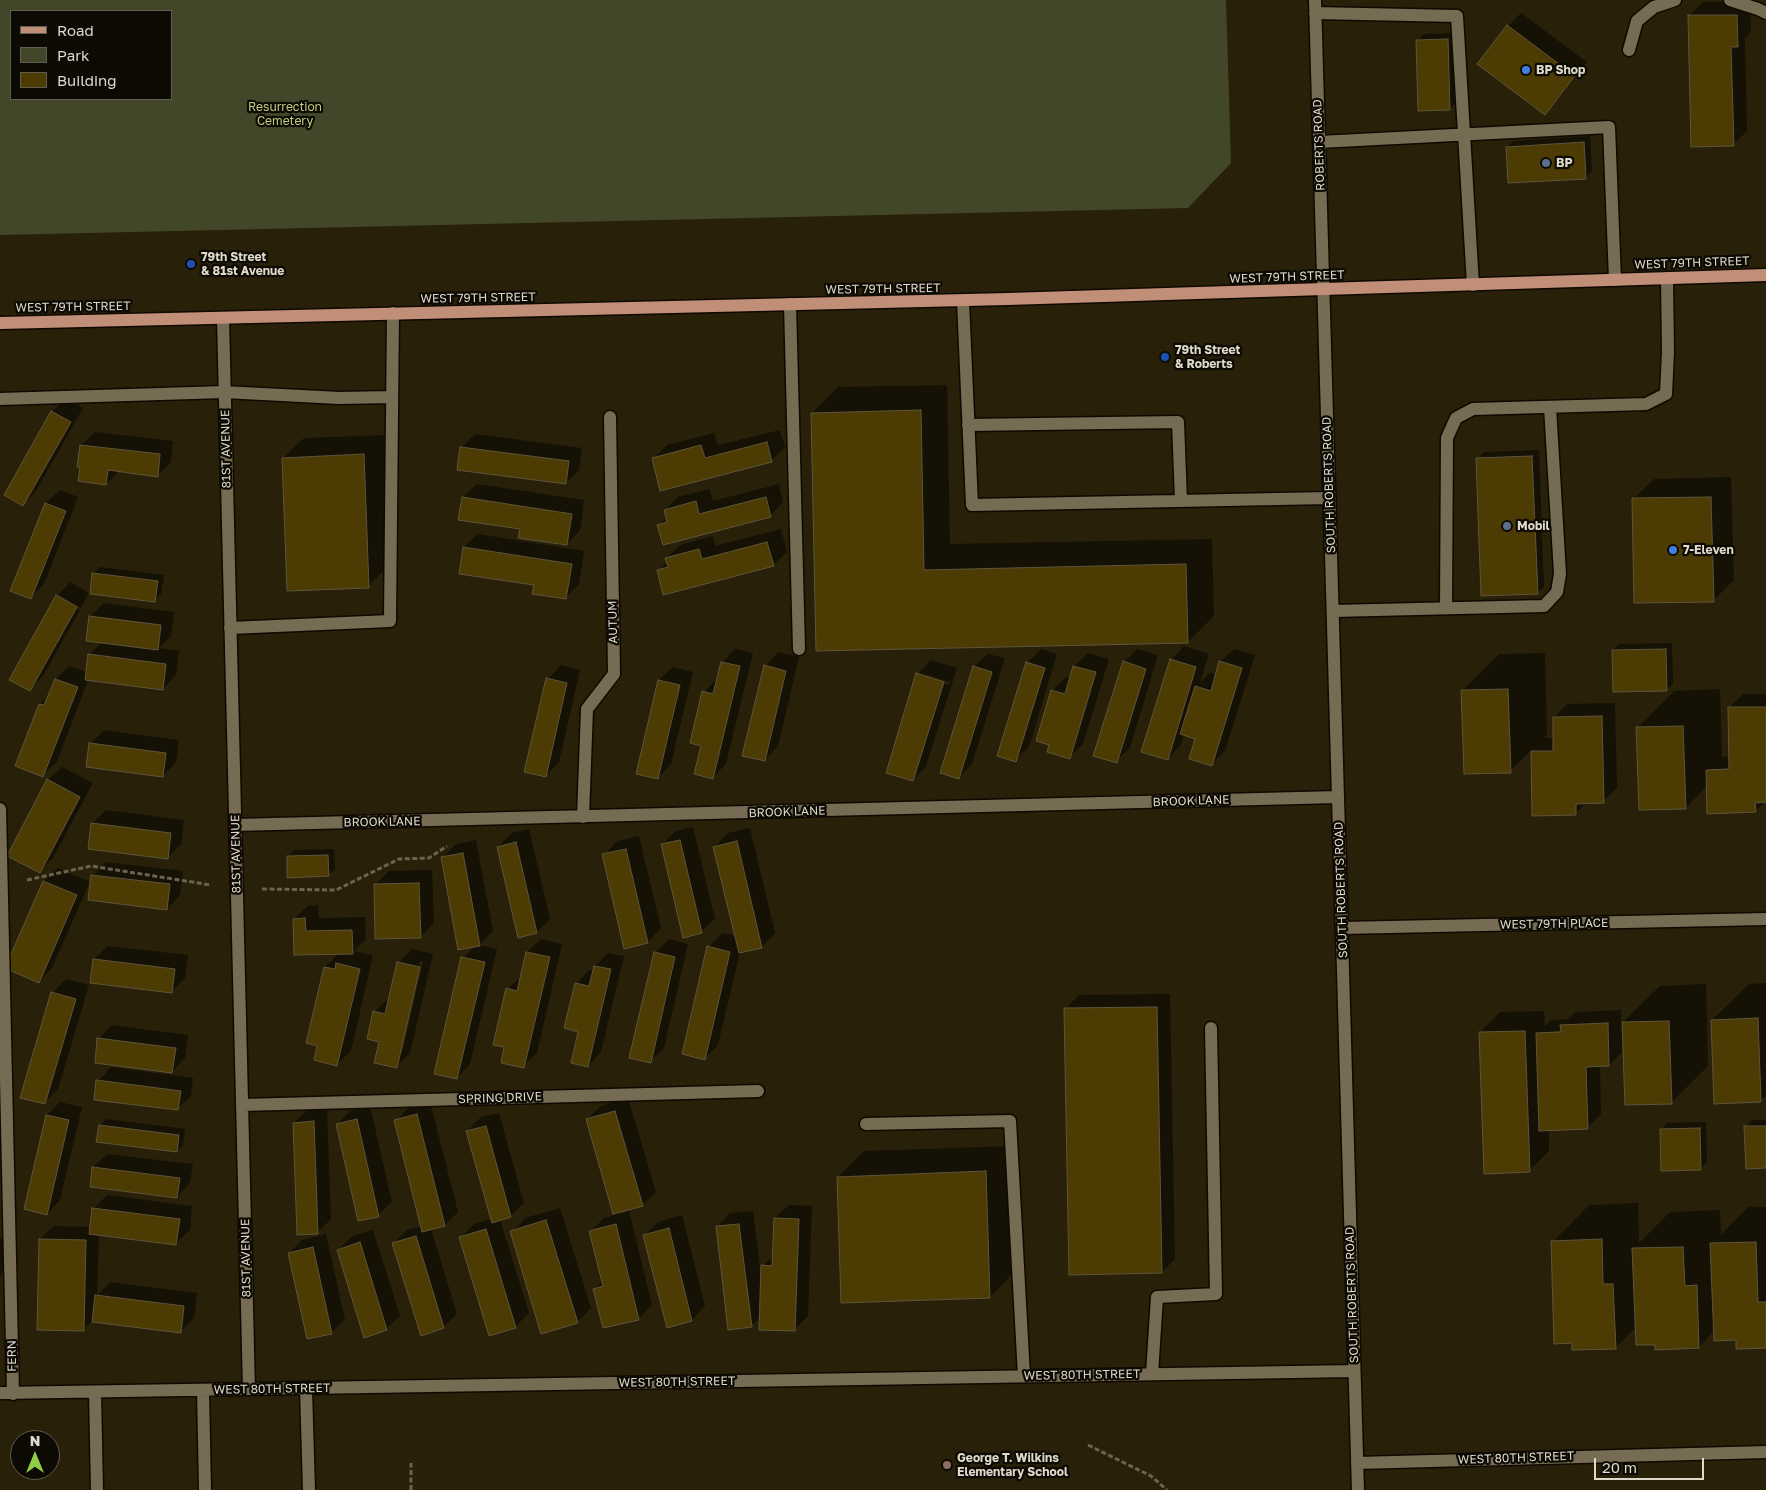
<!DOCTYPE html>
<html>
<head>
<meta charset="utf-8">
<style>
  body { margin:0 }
  #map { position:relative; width:1766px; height:1490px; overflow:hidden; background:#282009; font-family:"Golos Text",sans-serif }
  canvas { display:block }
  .legend { position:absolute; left:10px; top:10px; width:162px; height:90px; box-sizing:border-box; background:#0d0a03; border:1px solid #615d53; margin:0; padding:6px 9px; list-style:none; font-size:15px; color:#ded9cb }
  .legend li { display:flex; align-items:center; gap:10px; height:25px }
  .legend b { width:25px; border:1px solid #615d53 }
  .north { position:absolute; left:10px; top:1430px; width:50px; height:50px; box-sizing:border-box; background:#0d0a03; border:1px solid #615d53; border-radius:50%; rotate:0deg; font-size:14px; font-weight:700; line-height:20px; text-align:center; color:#ded9cb }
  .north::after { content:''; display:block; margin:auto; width:18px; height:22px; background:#8dce44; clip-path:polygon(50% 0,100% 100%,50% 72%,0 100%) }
  .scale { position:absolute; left:1594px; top:1458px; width:110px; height:22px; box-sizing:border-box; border:2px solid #ded9cb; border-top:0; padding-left:6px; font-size:15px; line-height:18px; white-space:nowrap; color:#ded9cb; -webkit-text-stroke:4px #0d0a03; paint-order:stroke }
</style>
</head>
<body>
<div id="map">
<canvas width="1766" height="1490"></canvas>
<ul class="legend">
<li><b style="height:6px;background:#c18e78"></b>Road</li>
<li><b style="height:14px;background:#424729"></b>Park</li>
<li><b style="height:14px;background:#4c3b03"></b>Building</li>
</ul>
<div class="north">N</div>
<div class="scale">20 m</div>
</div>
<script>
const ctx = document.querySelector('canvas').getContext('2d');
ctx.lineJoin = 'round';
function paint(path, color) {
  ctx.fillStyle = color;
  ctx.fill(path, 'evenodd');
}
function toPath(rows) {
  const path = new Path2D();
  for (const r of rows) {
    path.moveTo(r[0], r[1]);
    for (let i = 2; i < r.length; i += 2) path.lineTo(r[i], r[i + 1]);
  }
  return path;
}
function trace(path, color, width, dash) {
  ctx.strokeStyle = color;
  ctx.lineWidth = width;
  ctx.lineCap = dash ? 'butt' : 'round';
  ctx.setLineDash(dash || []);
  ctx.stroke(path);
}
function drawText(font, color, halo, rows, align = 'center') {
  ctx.font = font + ' "Golos Text",sans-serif';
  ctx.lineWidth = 4.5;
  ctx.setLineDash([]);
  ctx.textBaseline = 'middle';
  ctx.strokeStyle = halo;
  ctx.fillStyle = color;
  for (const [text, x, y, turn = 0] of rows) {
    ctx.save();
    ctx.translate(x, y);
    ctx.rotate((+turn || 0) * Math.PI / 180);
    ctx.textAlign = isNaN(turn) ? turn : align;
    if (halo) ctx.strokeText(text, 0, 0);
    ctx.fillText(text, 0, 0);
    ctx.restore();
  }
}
paint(toPath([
  [0,0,1226,0,1231,163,1188,208,0,235],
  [11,11,171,11,171,99,11,99]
]), '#424729');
paint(toPath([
  [1703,2,1750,2,1751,32,1745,38,1747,131,1733,145,1689,16],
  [1521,13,1587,62,1558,100,1545,113,1508,26],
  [1454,33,1456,102,1450,109,1418,40,1424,34],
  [1590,136,1592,171,1586,178,1507,147,1514,141],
  [947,385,950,544,1212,539,1214,616,1188,642,818,650,812,413,838,387],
  [66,398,83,408,36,491,23,504,52,412],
  [780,430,785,447,771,461,653,459,667,445,714,433,718,445],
  [95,432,173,441,171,462,157,476,119,471,106,484,81,445],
  [475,434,582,448,579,470,566,483,461,448],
  [384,435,389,566,368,586,283,458,304,438],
  [1539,450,1544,587,1537,593,1477,459,1484,452],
  [1731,477,1734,580,1714,600,1633,499,1654,479],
  [477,484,584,500,580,531,566,544,521,528,463,497],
  [779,484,783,502,770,516,659,525,667,517,665,510,678,497,709,489,713,501],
  [60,490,78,497,44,584,30,598,12,591,46,503],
  [781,529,787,552,773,565,658,571,667,562,666,558,680,545,713,536,715,546],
  [478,534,584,551,579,584,566,597,535,584,464,547],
  [100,567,164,575,161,594,154,600,93,574],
  [70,582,89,593,81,608,59,595,59,598,80,610,43,676,29,690,57,596],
  [104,603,174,612,171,636,159,648,179,651,176,675,163,689,88,680,57,762,43,775,40,704,50,694,56,679,69,666,87,672,89,655,102,642,90,616],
  [1672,643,1673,683,1667,690,1613,650,1619,644],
  [1184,646,1209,654,1200,683,1210,673,1216,675,1220,662,1234,649,1255,655,1225,751,1212,764,1197,738,1184,734,1181,745,1167,759,1171,660],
  [735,649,753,653,726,764,713,777,703,745,704,692,717,679,722,663],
  [1041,649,1057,654,1029,747,1015,760,1027,663],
  [1137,649,1158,655,1130,748,1116,761,1124,662],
  [778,652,799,657,778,746,765,760,765,666],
  [1088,653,1109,659,1083,744,1069,757,1051,744,1052,691,1066,677,1071,679,1074,666],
  [1545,653,1547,735,1544,738,1554,738,1554,718,1567,704,1615,703,1617,788,1603,801,1587,802,1575,814,1533,815,1532,750,1510,771,1462,691,1499,654],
  [988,654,1005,658,972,764,959,777,974,667],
  [931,660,957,668,926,766,913,780,918,674],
  [924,674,950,682,949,685,924,677],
  [561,665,580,670,559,762,545,776,548,679],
  [673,667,693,672,671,764,658,778,659,680],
  [1720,689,1722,757,1730,756,1729,708,1743,694,1766,694,1766,801,1755,811,1707,786,1686,808,1638,728,1674,691],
  [104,730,179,740,176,762,163,776,90,744],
  [62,767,93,783,53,858,39,871,48,780],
  [106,810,184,820,181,844,168,857,93,823],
  [693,827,715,919,701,932,662,844,676,831],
  [750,828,775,933,762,947,740,952,718,1045,705,1058,709,947,722,933,736,936,715,847,728,833],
  [529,829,550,919,537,932,498,847,512,833],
  [639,836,661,928,648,942,625,947,604,855,617,841],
  [476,840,493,931,479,945,497,949,470,1064,457,1078,463,958,475,946,443,857,456,844],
  [334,849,335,869,328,875,288,856,294,850],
  [106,862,183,871,180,895,167,909,93,875],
  [58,868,90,882,52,968,39,981,7,967,44,881],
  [432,870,434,923,420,937,375,885,389,871],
  [318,905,319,918,365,917,366,939,354,951,373,955,351,1051,337,1064,318,1045,325,967,339,953,295,954,294,919,308,906],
  [541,939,562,944,537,1053,523,1066,505,1046,507,989,522,976,527,952],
  [669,939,688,944,664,1048,650,1061,655,953],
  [108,946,188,955,185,978,171,992,94,959],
  [412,949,433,954,410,1053,396,1067,381,1041,374,1012,388,999,390,999,398,963],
  [420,961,423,962,402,1053,399,1053],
  [608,953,624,956,601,1052,588,1066,580,1031,576,984,589,970,594,971,595,966],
  [66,979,89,985,58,1089,45,1103,52,993],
  [1766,983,1766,1095,1760,1101,1712,1020,1749,984],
  [1706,984,1708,1066,1671,1103,1624,1050,1609,1065,1600,1065,1601,1114,1588,1127,1549,1129,1549,1151,1529,1171,1480,1033,1500,1012,1544,1011,1545,1026,1551,1020,1568,1019,1575,1012,1621,1010,1621,1024,1660,986],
  [1567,1030,1567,1033,1550,1033,1550,1031],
  [1170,994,1175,1259,1162,1272,1065,1009,1079,995],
  [112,1025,188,1035,185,1058,172,1072,99,1039],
  [111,1067,193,1078,191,1096,177,1109,98,1081],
  [628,1098,656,1192,642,1205,620,1211,620,1214,629,1211,652,1305,638,1319,594,1289,603,1281,591,1231,604,1218,615,1215,587,1119,601,1106],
  [430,1101,458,1212,445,1225,431,1229,457,1314,443,1327,394,1243,407,1230,422,1226,396,1121,409,1107],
  [60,1102,82,1107,60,1200,47,1214,47,1115],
  [370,1106,392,1202,378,1215,337,1124,351,1111],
  [327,1108,331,1219,318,1232,294,1123,307,1110],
  [499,1113,524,1203,510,1216,500,1219,529,1313,515,1327,460,1238,474,1224,492,1219,467,1131,481,1117],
  [106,1119,185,1129,183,1145,176,1151,100,1126],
  [1752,1120,1766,1120,1766,1167,1746,1127],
  [1706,1122,1707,1162,1700,1169,1661,1130,1667,1123],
  [1011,1146,1016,1270,990,1297,838,1177,864,1151],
  [107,1154,193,1164,190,1183,177,1197,91,1186,93,1167],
  [107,1195,192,1206,190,1230,176,1243,99,1234,97,1296,110,1282,197,1293,194,1318,180,1332,93,1320,83,1330,40,1239,54,1226,91,1227,93,1209],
  [1638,1203,1639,1243,1670,1212,1720,1210,1721,1235,1748,1207,1766,1207,1766,1347,1714,1331,1699,1347,1656,1344,1636,1327,1615,1348,1553,1242,1589,1205],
  [789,1205,812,1206,808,1316,794,1330,761,1316,752,1325,717,1227,730,1213,753,1211,761,1276,763,1266,774,1255,775,1218],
  [560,1208,591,1308,577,1322,512,1232,525,1218],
  [682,1215,705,1306,692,1320,645,1235,658,1222],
  [373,1230,400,1316,386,1329,339,1250,352,1236],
  [326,1234,345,1319,331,1333,289,1253,302,1240],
  [0,1238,12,1242,0,1278]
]), '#0007');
const building = toPath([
  [1688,15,1737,15,1738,47,1731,47,1734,146,1691,147,1688,15],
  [1507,25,1575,76,1545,115,1477,64,1507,25],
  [1448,39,1450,110,1418,111,1416,40,1448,39],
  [1584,142,1586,179,1508,183,1506,147,1584,142],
  [921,410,924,570,1186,564,1188,643,816,651,811,413,921,410],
  [51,411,71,422,23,506,4,495,51,411],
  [767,442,772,462,660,491,652,458,701,445,705,458,767,442],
  [80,445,160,454,158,477,108,470,106,485,78,481,80,467,77,467,80,445],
  [460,447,569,461,566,484,457,470,460,447],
  [364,454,369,588,287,591,282,458,364,454],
  [1532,456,1538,594,1481,596,1476,458,1532,456],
  [462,497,572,514,567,545,518,538,520,529,458,520,462,497],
  [766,497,771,517,663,545,657,525,667,522,664,510,696,501,699,514,766,497],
  [1711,497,1714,602,1634,603,1632,498,1711,497],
  [45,503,66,511,31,599,10,591,45,503],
  [767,542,774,566,663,595,657,570,668,567,665,558,699,549,702,559,767,542],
  [463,547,572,564,566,599,532,594,534,585,459,574,463,547],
  [92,573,158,581,155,602,90,594,92,573],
  [56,595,77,607,30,691,9,680,56,595],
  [89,616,161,625,158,650,86,641,89,616],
  [1666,649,1667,691,1613,692,1612,650,1666,649],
  [88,654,166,664,163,690,85,680,88,654],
  [1170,659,1196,667,1168,760,1141,752,1170,659],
  [1123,661,1146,669,1117,763,1093,756,1123,661],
  [1219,661,1242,668,1212,766,1189,759,1195,739,1180,734,1195,686,1211,691,1219,661],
  [721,662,740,666,713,779,694,774,701,746,690,743,702,691,713,694,721,662],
  [1026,662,1045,668,1016,762,997,756,1026,662],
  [764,665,786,671,765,761,742,756,764,665],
  [973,666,992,672,959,779,940,773,973,666],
  [1073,666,1096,672,1070,759,1047,752,1049,745,1036,741,1051,690,1065,694,1073,666],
  [916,673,944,682,913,781,886,773,916,673],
  [546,678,567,683,546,777,524,772,546,678],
  [55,679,78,687,43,777,15,766,39,704,44,705,55,679],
  [658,680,680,685,658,779,636,774,658,680],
  [1508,689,1511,773,1464,774,1461,690,1508,689],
  [1728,707,1766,707,1766,802,1755,803,1756,812,1707,814,1706,770,1729,769,1728,707],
  [1602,716,1604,803,1576,804,1576,815,1532,816,1531,751,1553,751,1553,717,1602,716],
  [1683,726,1686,809,1639,810,1636,727,1683,726],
  [89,743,166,753,163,777,86,767,89,743],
  [47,779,80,797,40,873,7,856,47,779],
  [91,823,171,833,168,859,88,849,91,823],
  [680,840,702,933,683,938,661,844,680,840],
  [737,841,762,948,739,953,713,847,737,841],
  [516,842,537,933,518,938,497,847,516,842],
  [626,849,648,943,624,949,602,854,626,849],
  [463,853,480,946,458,950,441,857,463,853],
  [328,855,329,876,287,878,287,856,328,855],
  [91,875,170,884,167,910,88,900,91,875],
  [43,881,77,895,39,983,5,968,43,881],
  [419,883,421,938,375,939,374,884,419,883],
  [305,918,306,931,352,930,353,954,294,955,293,919,305,918],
  [707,946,730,952,705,1060,682,1054,707,946],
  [526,952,550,957,524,1068,501,1063,504,1047,493,1045,506,988,517,991,526,952],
  [654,952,675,957,651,1063,629,1058,654,952],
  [461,957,485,962,457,1079,434,1074,461,957],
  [93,959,175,969,172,993,90,983,93,959],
  [397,962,420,967,397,1068,374,1063,379,1042,367,1039,373,1011,385,1014,397,962],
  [336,963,360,969,337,1066,314,1060,317,1046,306,1043,324,967,335,969,336,963],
  [594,966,611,969,588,1067,571,1063,578,1032,564,1028,575,983,589,986,594,966],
  [51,992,76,999,45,1104,20,1098,51,992],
  [1157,1007,1162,1273,1069,1275,1064,1008,1157,1007],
  [1758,1018,1761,1102,1714,1104,1711,1020,1758,1018],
  [1669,1021,1672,1104,1625,1105,1622,1022,1669,1021],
  [1608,1023,1609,1066,1586,1067,1588,1129,1539,1131,1536,1033,1561,1032,1560,1025,1608,1023],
  [1525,1031,1530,1172,1484,1174,1479,1032,1525,1031],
  [97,1038,176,1048,172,1073,95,1063,97,1038],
  [96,1080,181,1091,178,1110,94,1100,96,1080],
  [615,1111,643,1206,613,1214,586,1119,615,1111],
  [417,1114,445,1226,422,1232,394,1120,417,1114],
  [46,1115,69,1120,47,1215,24,1209,46,1115],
  [357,1119,379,1217,358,1221,336,1124,357,1119],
  [314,1121,318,1234,297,1235,293,1123,314,1121],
  [99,1125,179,1135,177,1152,96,1142,99,1125],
  [486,1126,511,1217,492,1223,466,1131,486,1126],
  [1744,1126,1766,1126,1766,1168,1746,1169,1744,1126],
  [1700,1128,1701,1170,1661,1171,1660,1129,1700,1128],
  [92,1167,180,1178,177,1198,90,1187,92,1167],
  [986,1171,990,1298,841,1303,837,1177,986,1171],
  [92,1208,180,1219,176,1245,89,1234,92,1208],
  [774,1218,799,1219,795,1331,759,1330,761,1265,772,1266,774,1218],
  [546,1220,578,1323,541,1334,510,1231,546,1220],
  [616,1224,639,1320,603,1328,593,1289,603,1286,589,1231,616,1224],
  [739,1224,752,1327,728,1330,716,1226,739,1224],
  [669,1228,692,1321,667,1328,643,1235,669,1228],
  [486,1229,516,1328,489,1336,459,1237,486,1229],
  [416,1236,444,1328,421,1336,392,1243,416,1236],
  [39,1239,86,1240,84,1331,37,1330,39,1239],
  [1602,1239,1603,1284,1613,1284,1616,1349,1572,1350,1572,1343,1554,1344,1551,1241,1602,1239],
  [360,1242,387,1330,364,1338,337,1250,360,1242],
  [1756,1242,1758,1302,1766,1302,1766,1348,1736,1349,1736,1340,1714,1341,1710,1243,1756,1242],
  [313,1247,332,1334,307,1339,288,1253,313,1247],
  [1683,1247,1685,1286,1697,1285,1699,1348,1655,1350,1655,1345,1636,1345,1632,1248,1683,1247],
  [95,1295,184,1306,181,1333,92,1322,95,1295]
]);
paint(building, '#4c3b03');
trace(building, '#5e553d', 1);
const minor = toPath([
  [1315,0,1358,1490],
  [1730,0,1758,9,1766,13],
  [1315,13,1457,16,1473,285],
  [1629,50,1637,21,1654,7,1675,0],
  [1319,142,1609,127,1615,280],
  [963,301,972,505,1329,498],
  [790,304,799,649],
  [223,318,249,1389],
  [0,399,224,392,339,398,392,397],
  [968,425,1178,422,1181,501],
  [1446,608,1447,438,1456,418,1473,409,1646,404,1666,394,1668,352,1667,278],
  [1333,611,1544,606,1557,592,1560,574,1550,407],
  [230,628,390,621,393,313],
  [0,809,13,1394],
  [583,817,587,709,614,674,610,417],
  [235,825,1338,797],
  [1342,928,1766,919],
  [242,1105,758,1091],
  [866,1124,1010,1121,1024,1376],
  [1152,1374,1157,1297,1216,1294,1211,1028],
  [306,1389,309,1490],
  [203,1390,205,1490],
  [95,1392,97,1490],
  [0,1393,1354,1371],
  [1357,1463,1766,1452]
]);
const major = toPath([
  [0,323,1008,299,1766,275]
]);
trace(minor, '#100900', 15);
trace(major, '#100900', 15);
trace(toPath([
  [27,880,91,866,211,885],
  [262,889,336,890,399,859,429,858,447,846],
  [1088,1445,1151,1476,1167,1490],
  [411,1490,411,1463]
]), '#6a634f', 3, [5, 2.5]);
trace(minor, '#756c53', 12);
trace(major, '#c18e78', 12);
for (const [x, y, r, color] of [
  [1526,70,5,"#3f7fe0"],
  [1546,163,5,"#5c6f8a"],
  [191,264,5,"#1a4fb4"],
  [1165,357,5,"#1a4fb4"],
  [1507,526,5,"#5c6f8a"],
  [1673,550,5,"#3f7fe0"],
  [947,1465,5,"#8d6e63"]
]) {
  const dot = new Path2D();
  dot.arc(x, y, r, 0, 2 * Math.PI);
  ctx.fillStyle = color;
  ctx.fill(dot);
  trace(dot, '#0d0a03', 2);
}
drawText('bold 12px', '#ded9cb', '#0d0a03', [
  ["BP Shop",1536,70],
  ["BP",1556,163],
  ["79th Street",201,257],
  ["& 81st Avenue",201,271],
  ["79th Street",1175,350],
  ["& Roberts",1175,364],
  ["Mobil",1517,526],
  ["7-Eleven",1683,550],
  ["George T. Wilkins",957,1458],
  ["Elementary School",957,1472]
], 'left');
drawText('12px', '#c1cf81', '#0d0a03', [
  ["Resurrection",285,107],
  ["Cemetery",285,121]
]);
drawText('12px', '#ded9cb', '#0d0a03', [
  ["ROBERTS ROAD",1319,145,-92],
  ["WEST 79TH STREET",1692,263,-2],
  ["WEST 79TH STREET",1287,277,-2],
  ["WEST 79TH STREET",883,289,-1],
  ["WEST 79TH STREET",478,298,-1],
  ["WEST 79TH STREET",73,307,-1],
  ["81ST AVENUE",226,449,-91],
  ["SOUTH ROBERTS ROAD",1329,485,-92],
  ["AUTUM",613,622,-91],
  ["BROOK LANE",1191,801,-2],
  ["BROOK LANE",787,812,-2],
  ["BROOK LANE",382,822,-1],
  ["81ST AVENUE",236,854,-91],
  ["SOUTH ROBERTS ROAD",1341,890,-92],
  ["WEST 79TH PLACE",1554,924,-1],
  ["SPRING DRIVE",500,1098,-2],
  ["81ST AVENUE",246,1258,-91],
  ["SOUTH ROBERTS ROAD",1352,1295,-92],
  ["FERN",12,1356,-91],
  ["WEST 80TH STREET",1082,1375,-1],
  ["WEST 80TH STREET",677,1382,-1],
  ["WEST 80TH STREET",272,1389,-1],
  ["WEST 80TH STREET",1516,1458,-2]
]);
</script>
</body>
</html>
